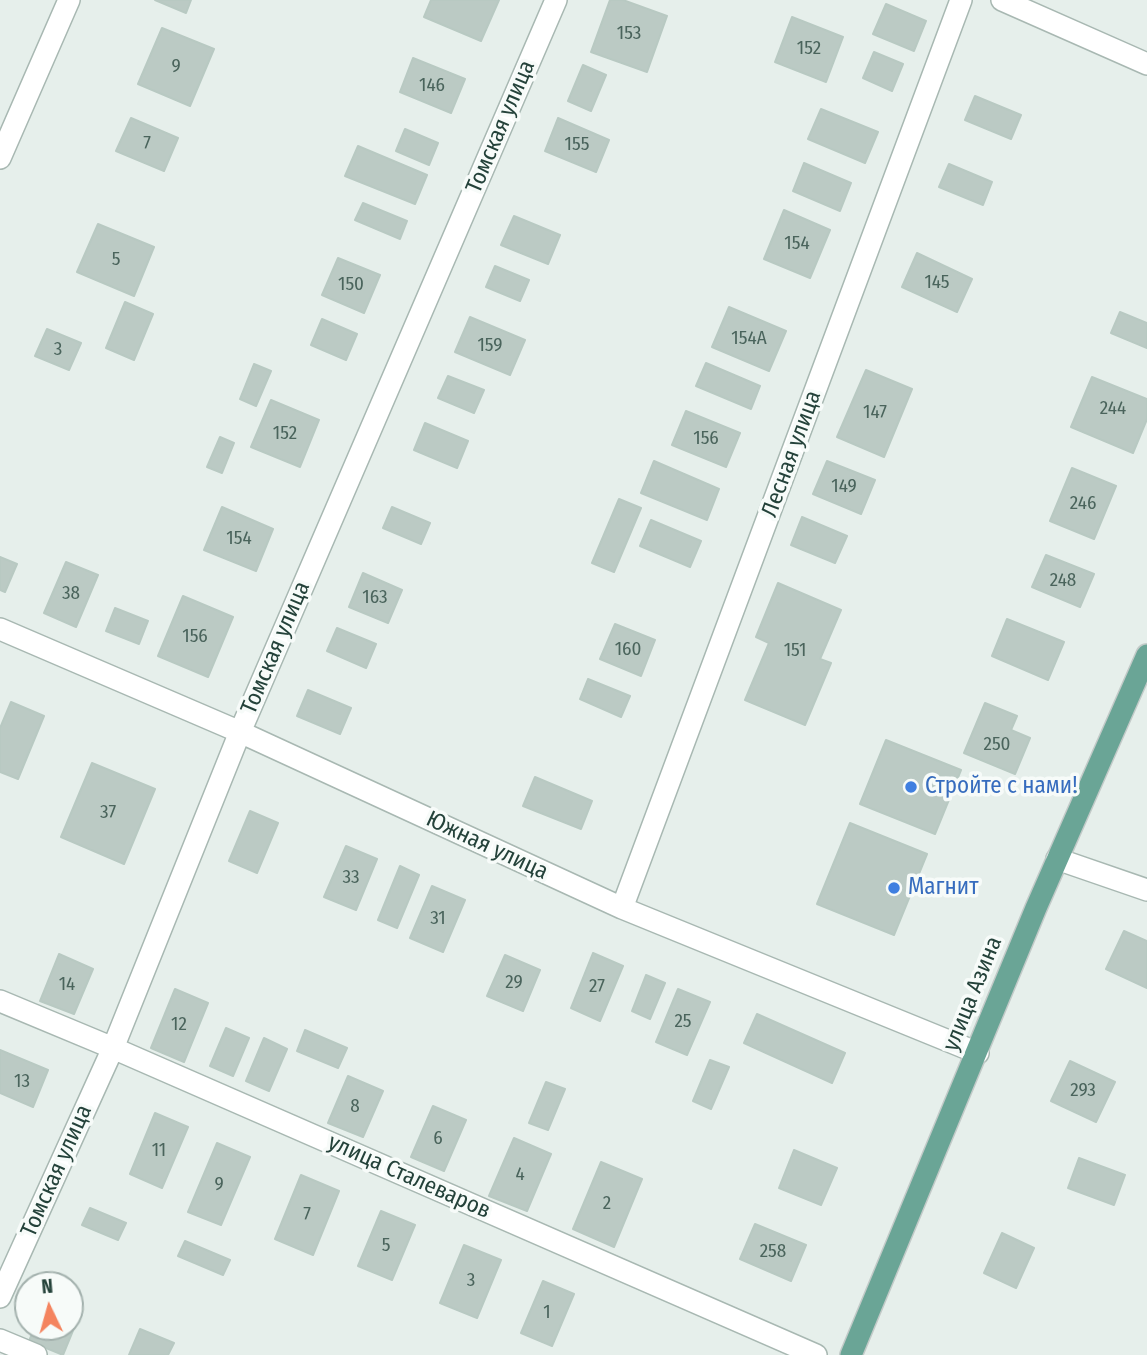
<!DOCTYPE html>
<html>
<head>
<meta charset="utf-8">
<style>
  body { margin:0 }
  #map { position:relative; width:1147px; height:1355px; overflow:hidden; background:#e6efeb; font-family:"Fira Sans Condensed",sans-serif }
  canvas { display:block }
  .north { position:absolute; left:14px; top:1271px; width:70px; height:70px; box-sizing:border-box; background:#f7fbf9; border:2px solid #a3b1ad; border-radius:50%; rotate:355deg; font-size:19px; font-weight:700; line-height:28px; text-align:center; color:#24423a }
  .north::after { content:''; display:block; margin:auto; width:24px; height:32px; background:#f4845f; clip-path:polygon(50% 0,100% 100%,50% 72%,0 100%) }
</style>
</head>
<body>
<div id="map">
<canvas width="1147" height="1355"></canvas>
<div class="north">N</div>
</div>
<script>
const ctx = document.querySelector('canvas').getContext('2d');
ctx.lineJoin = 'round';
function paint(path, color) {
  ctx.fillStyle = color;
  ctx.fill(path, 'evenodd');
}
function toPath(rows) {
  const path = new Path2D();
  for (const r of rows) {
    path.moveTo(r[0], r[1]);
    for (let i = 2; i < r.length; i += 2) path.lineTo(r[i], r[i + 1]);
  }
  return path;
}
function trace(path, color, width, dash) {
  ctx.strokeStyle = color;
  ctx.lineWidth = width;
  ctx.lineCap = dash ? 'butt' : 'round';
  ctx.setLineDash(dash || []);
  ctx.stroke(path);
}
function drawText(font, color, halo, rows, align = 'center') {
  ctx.font = font + ' "Fira Sans Condensed",sans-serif';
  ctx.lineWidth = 7;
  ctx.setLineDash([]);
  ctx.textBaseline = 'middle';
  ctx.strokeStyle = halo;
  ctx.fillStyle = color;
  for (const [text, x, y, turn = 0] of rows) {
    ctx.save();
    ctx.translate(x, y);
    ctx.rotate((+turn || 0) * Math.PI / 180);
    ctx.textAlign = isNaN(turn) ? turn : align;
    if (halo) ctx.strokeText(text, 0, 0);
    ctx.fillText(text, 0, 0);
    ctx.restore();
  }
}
const building = toPath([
  [155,0,191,0,186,13,155,0],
  [431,0,499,0,481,41,424,17,431,0],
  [610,0,623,0,667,16,647,72,591,52,610,0],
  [886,4,926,21,914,51,873,34,886,4],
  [792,17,843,37,826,82,775,62,792,17],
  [162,28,214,49,190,106,138,84,162,28],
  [874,52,903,64,892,91,863,78,874,52],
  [413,58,465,79,451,113,400,92,413,58],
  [583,65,606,75,591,111,568,101,583,65],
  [975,96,1021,115,1011,139,965,120,975,96],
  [821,109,878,132,865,163,808,139,821,109],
  [131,118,178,138,164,171,116,151,131,118],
  [558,118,609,140,596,172,545,151,558,118],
  [405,129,438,143,429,165,396,151,405,129],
  [358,146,427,175,415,204,345,176,358,146],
  [804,163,851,183,840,211,793,191,804,163],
  [949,164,992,182,983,205,939,187,949,164],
  [363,203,407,221,400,239,355,220,363,203],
  [784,210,830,230,810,278,764,259,784,210],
  [514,216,560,235,548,264,501,245,514,216],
  [98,224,154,247,134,296,77,272,98,224],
  [917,253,972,279,957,312,902,287,917,253],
  [338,258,380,275,364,313,322,295,338,258],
  [495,266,529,280,520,301,486,287,495,266],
  [125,302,153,314,134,360,106,348,125,302],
  [729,307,786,331,769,371,712,347,729,307],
  [1120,312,1147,323,1147,348,1111,333,1120,312],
  [470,317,525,340,510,375,455,352,470,317],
  [322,319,357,334,346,360,311,345,322,319],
  [47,329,81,343,69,370,35,356,47,329],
  [706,363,760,386,751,409,696,386,706,363],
  [254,364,271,371,256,406,240,399,254,364],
  [866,370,912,389,884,457,837,437,866,370],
  [448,376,484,390,474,413,438,398,448,376],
  [1092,377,1147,399,1147,419,1133,453,1071,427,1092,377],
  [271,400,319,420,300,467,251,447,271,400],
  [686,411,740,433,726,467,672,445,686,411],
  [425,423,468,441,457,468,414,450,425,423],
  [220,437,234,443,222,473,207,467,220,437],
  [654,461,719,489,707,520,641,493,654,461],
  [827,461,875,480,861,514,813,494,827,461],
  [1072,468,1116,486,1094,539,1050,521,1072,468],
  [619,499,641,508,614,572,592,563,619,499],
  [222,507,273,529,256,571,204,550,222,507],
  [392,507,430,523,421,544,383,528,392,507],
  [802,517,847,536,835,563,791,545,802,517],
  [651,520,701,541,690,567,640,546,651,520],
  [1046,555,1094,574,1080,607,1032,587,1046,555],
  [0,557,17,564,5,592,0,590,0,557],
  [66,562,98,575,76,627,44,613,66,562],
  [363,573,402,590,388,623,349,607,363,573],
  [778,583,841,610,820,659,831,663,805,725,745,700,769,643,756,637,778,583],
  [183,596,233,617,208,677,158,656,183,596],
  [115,608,148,621,139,644,106,631,115,608],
  [1007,619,1064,642,1048,680,992,656,1007,619],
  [615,624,655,640,641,676,600,659,615,624],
  [337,628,376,644,366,668,327,651,337,628],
  [588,679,630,696,621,717,580,699,588,679],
  [308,690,351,708,340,734,297,716,308,690],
  [11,702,44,716,18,779,0,772,0,728,11,702],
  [985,703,1017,716,1011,730,1030,738,1015,774,964,753,985,703],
  [886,740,961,770,935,834,860,804,886,740],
  [92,763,155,789,124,864,61,837,92,763],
  [535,777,592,801,581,829,523,806,535,777],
  [250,811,278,823,257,873,229,861,250,811],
  [850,823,927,854,894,935,817,904,850,823],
  [346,846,377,859,356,910,324,897,346,846],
  [400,866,419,875,397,928,378,920,400,866],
  [432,886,465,900,443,952,410,938,432,886],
  [1124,931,1147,941,1147,988,1106,969,1124,931],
  [593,953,623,966,600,1021,571,1008,593,953],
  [59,954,93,969,74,1014,40,1001,59,954],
  [505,955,540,970,523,1011,487,996,505,955],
  [646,975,665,983,650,1019,632,1011,646,975],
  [175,989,208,1003,184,1062,151,1048,175,989],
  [678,989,710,1002,687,1055,656,1042,678,989],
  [757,1014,845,1053,832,1083,744,1043,757,1014],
  [226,1028,249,1038,233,1076,210,1066,226,1028],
  [305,1030,347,1048,338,1068,297,1051,305,1030],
  [264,1038,287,1049,269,1091,246,1081,264,1038],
  [0,1050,48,1070,33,1107,0,1093,0,1050],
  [710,1060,729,1067,711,1109,693,1101,710,1060],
  [1070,1061,1115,1082,1096,1122,1051,1101,1070,1061],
  [348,1076,383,1091,363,1137,328,1123,348,1076],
  [546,1082,565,1089,548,1130,529,1123,546,1082],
  [433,1106,466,1120,444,1171,411,1157,433,1106],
  [155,1113,188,1127,162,1188,130,1174,155,1113],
  [514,1138,551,1154,527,1211,489,1196,514,1138],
  [217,1143,250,1157,221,1225,188,1212,217,1143],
  [794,1150,837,1168,821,1205,779,1188,794,1150],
  [1079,1158,1125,1175,1114,1205,1068,1188,1079,1158],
  [601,1162,642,1179,614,1247,573,1229,601,1162],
  [301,1175,339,1191,313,1255,275,1239,301,1175],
  [90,1208,126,1223,118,1240,82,1225,90,1208],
  [381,1211,415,1225,392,1280,358,1266,381,1211],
  [755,1224,806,1245,791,1281,740,1259,755,1224],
  [1002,1233,1034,1248,1016,1288,984,1273,1002,1233],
  [185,1241,230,1260,223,1275,178,1256,185,1241],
  [464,1245,501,1260,477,1318,440,1303,464,1245],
  [543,1281,574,1294,552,1346,521,1333,543,1281],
  [70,1306,81,1311,63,1355,29,1341,35,1327,70,1327,70,1306],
  [140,1329,174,1343,168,1355,129,1355,140,1329]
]);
paint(building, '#bbcac4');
trace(building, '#b8c9c2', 2);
const minor = toPath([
  [1002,0,1147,64],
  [0,158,69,0],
  [0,629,240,732,622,908,978,1053],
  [1057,859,1147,890],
  [622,908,961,0],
  [0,1001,113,1048,816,1355],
  [0,1297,113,1048,240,732,556,0],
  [0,1340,36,1355]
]);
const primary = toPath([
  [851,1355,1036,908,1147,655]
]);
trace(minor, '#a8b8b2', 24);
trace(primary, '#c2cac8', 24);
trace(minor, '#fff', 21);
trace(primary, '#6aa596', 21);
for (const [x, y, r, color] of [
  [911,787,7,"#3f7fe0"],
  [894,888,7,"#3f7fe0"]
]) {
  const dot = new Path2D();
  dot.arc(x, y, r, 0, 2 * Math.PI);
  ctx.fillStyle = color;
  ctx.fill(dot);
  trace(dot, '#f7fbf9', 2.5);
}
drawText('19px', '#4a645c', null, [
  ["153",629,34],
  ["152",809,49],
  ["9",176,67],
  ["146",432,86],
  ["7",147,144],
  ["155",577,145],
  ["154",797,244],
  ["5",116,260],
  ["145",937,283],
  ["150",351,285],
  ["154А",749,339],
  ["159",490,346],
  ["3",58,350],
  ["244",1113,409],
  ["147",875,413],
  ["152",285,434],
  ["156",706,439],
  ["149",844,487],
  ["246",1083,504],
  ["154",239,539],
  ["248",1063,581],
  ["38",71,594],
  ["163",375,598],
  ["156",195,637],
  ["160",628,650],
  ["151",795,651],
  ["250",997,745],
  ["37",108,813],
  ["33",351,878],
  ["31",438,919],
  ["29",514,983],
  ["14",67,985],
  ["27",597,987],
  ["25",683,1022],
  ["12",179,1025],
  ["13",22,1082],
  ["293",1083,1091],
  ["8",355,1107],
  ["6",438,1139],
  ["11",159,1151],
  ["4",520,1175],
  ["9",219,1185],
  ["2",607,1204],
  ["7",307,1215],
  ["5",386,1246],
  ["258",773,1252],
  ["3",471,1281],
  ["1",547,1313]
]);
drawText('23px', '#24423a', '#f7fbf9', [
  ["Томская улица",501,127,-67],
  ["Лесная улица",792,454,-70],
  ["Томская улица",276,648,-67],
  ["Южная улица",487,846,25],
  ["улица Азина",973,994,-68],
  ["Томская улица",57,1171,-66],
  ["улица Сталеваров",409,1177,24]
]);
drawText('23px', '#366cbe', '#f7fbf9', [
  ["Стройте с нами!",925,787],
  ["Магнит",908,888]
], 'left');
</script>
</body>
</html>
